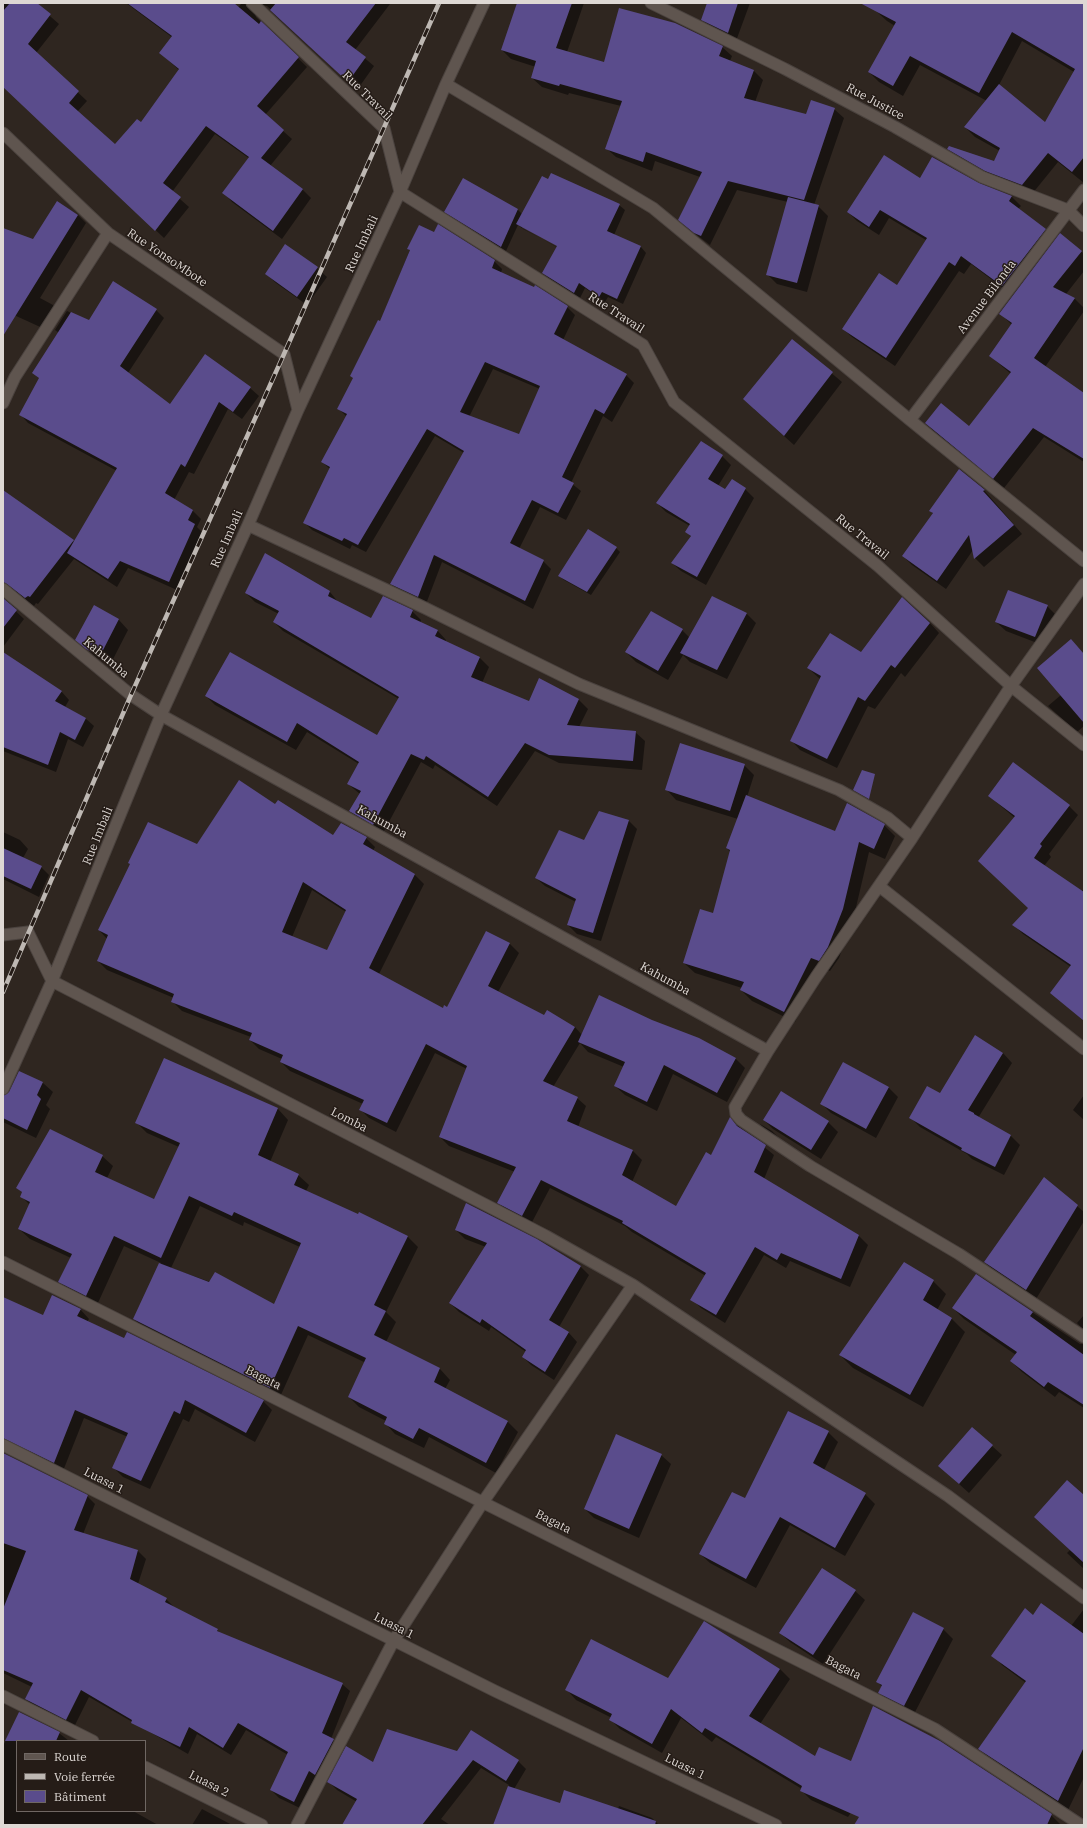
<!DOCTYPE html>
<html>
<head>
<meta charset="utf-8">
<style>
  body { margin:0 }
  #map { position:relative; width:1087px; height:1828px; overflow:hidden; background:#2f2620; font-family:"IBM Plex Serif",serif }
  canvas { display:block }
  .frame { position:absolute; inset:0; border:4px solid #ded8d4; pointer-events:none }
  .legend { position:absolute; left:16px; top:1740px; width:130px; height:72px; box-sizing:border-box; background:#251c17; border:1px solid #6f6763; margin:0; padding:5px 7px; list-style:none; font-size:12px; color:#ded8d4 }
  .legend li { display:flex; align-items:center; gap:8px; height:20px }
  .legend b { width:20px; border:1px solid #6f6763 }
</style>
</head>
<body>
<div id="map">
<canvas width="1087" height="1828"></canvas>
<div class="frame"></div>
<ul class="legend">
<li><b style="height:5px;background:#5f554f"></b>Route</li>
<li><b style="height:5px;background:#beb8b3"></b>Voie ferrée</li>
<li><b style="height:11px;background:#5a4c8c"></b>Bâtiment</li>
</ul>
</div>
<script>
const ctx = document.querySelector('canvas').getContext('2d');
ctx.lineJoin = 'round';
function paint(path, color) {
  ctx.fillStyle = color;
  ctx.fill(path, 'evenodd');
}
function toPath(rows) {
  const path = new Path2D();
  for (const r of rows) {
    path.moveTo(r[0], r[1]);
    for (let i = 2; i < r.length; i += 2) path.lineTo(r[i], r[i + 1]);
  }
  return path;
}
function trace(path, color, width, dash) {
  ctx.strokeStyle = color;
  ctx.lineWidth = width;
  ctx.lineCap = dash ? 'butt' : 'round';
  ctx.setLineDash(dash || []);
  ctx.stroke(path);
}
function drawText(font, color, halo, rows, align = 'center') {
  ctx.font = font + ' "IBM Plex Serif",serif';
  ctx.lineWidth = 3;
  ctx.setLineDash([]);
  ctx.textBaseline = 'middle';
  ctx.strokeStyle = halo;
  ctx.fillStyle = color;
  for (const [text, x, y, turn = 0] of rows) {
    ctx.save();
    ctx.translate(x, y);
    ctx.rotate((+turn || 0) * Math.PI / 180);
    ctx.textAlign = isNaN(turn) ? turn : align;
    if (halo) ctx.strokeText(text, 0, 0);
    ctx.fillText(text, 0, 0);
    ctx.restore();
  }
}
paint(toPath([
  [3,3,35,3,59,24,36,53,87,101,77,112,115,146,141,124,179,70,160,53,173,38,126,3,206,3,226,21,242,3,390,4,355,50,374,66,357,90,267,6,259,4,254,10,256,17,307,67,265,115,292,139,270,166,303,190,311,198,282,239,232,202,224,193,250,159,215,134,172,192,189,207,164,238,3,86],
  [518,3,584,3,567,52,604,64,722,47,732,56,730,61,754,71,763,80,755,102,807,115,834,109,844,118,814,205,818,206,828,216,807,292,777,284,767,274,788,202,737,190,710,245,689,229,679,220,700,177,655,161,652,171,616,157,606,148,621,106,569,93,568,95,542,87,532,78,536,67,511,59,502,50],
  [708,3,750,3,736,41,711,28,702,19],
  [881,3,1084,3,1084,183,1058,162,1032,194,996,180,958,159,948,149,995,162,1000,151,975,137,965,127,987,101,920,65,903,96,879,82,869,72,895,26,887,21,876,11],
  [1022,41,1074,72,1045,123,999,85],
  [463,179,518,210,522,214,548,180,619,205,625,210,614,235,641,247,646,253,623,304,608,297,605,302,585,288,580,298,549,278,543,273,557,247,523,229,518,225,506,251,450,216,446,212],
  [522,226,561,247,560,249,522,228],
  [920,179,978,184,1012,197,1021,206,1018,209,1045,229,1054,238,1012,295,971,264,964,274,959,271,895,366,852,337,843,329,897,286,926,240,889,218,879,235,857,221,848,212],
  [57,202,78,215,86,223,40,298,53,305,61,313,49,331,3,310,3,229,33,240],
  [409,249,494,261,502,269,501,273,567,307,575,315,563,340,626,375,634,383,612,422,603,416,571,483,581,491,566,520,540,507,519,549,543,561,551,569,533,609,442,562,426,604,399,592,391,584,464,453,435,436,366,552,352,545,350,549,312,530,304,522,330,469,322,462,347,417,338,408,354,379,380,322,410,250],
  [493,369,540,389,519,435,469,417],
  [1081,251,1084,254,1084,271,1066,294,1075,299,1084,308,1084,311,1045,367,1083,393,1084,392,1084,462,1044,437,1004,488,936,433,926,423,969,427,1011,374,990,356,1012,325,1001,314],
  [317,268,327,277,307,305,276,283,266,274],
  [156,310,164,318,128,373,170,405,250,388,259,396,242,419,228,409,194,474,189,472,174,500,193,511,201,519,197,527,203,533,177,590,128,568,117,587,74,559,38,604,36,603,34,606,13,590,5,593,4,597,5,601,24,619,3,647,3,491,74,542,117,471,28,423,20,414,40,379,34,373,59,333,55,330,67,311,89,321],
  [792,340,842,382,794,445,754,409],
  [722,456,731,465,718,486,725,491,745,489,754,498,706,585,681,571,672,563,691,537,687,532,690,526,666,512,657,503],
  [984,490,1022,534,984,567,975,558,973,550,946,589,912,565,903,556,933,514,931,511],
  [616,548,620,552,591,595,564,580,559,576],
  [265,554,330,592,338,602,372,619,412,611,421,620,420,623,437,630,446,640,445,642,480,658,489,667,482,683,529,702,578,699,588,709,579,727,635,732,645,741,642,770,559,763,535,751,497,806,435,765,433,769,421,762,383,833,359,820,350,811,360,794,348,784,359,764,307,732,296,750,215,705,206,696,377,737,399,699,283,631,274,622,279,614,255,602,246,593],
  [1047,606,1057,616,1045,646,1006,631,996,622],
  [94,607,119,620,128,630,110,665,97,658,77,640],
  [746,613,756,623,727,679,690,662,683,655,668,680,636,662,626,652,682,630,689,637],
  [930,623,939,633,905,677,901,673,875,709,868,706,837,768,800,750,791,740,820,679,808,668,861,654],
  [1071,641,1084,654,1084,726,1077,732,1048,706,1061,695],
  [3,653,61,691,69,700,65,707,85,718,94,726,83,747,68,739,56,772,3,751],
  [744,765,754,775,747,797,836,832,884,825,895,836,885,859,869,852,853,920,839,958,830,971,822,968,795,1022,752,1001,741,990,742,988,695,973,684,963,714,915,730,852,727,848,738,819,676,800,667,790],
  [989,796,1069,806,1078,815,1049,854,1051,857,1044,866,1082,891,1084,889,1084,1021,1051,993,1071,967,1023,934,1014,925,1029,908,1015,818],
  [275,805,334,837,366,838,375,847,373,851,415,875,424,884,379,974,443,1009,447,1008,486,932,510,944,519,953,498,992,544,1016,575,1027,582,1035,652,1021,698,1039,736,1059,745,1068,727,1102,673,1074,657,1111,625,1095,615,1086,624,1067,588,1052,580,1043,553,1087,577,1098,586,1106,578,1127,633,1151,642,1160,632,1182,676,1207,711,1156,730,1119,774,1155,764,1179,859,1236,868,1245,850,1287,790,1261,786,1268,764,1255,725,1323,701,1308,692,1299,706,1276,632,1232,625,1226,550,1188,531,1224,508,1212,499,1203,515,1172,449,1146,440,1137,467,1069,435,1053,396,1132,369,1118,360,1109,363,1104,290,1071,281,1062,282,1059,259,1049,250,1040,251,1037,182,1011,173,1002,174,998,107,970,98,961,107,939,99,930,198,846],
  [312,890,346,912,328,952,292,937],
  [629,821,637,829,601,941,577,934,568,925,576,902,545,886,536,878,584,841],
  [3,832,20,840,28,849,23,858,41,867,49,875,39,897,3,879],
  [1003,1053,1012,1063,978,1118,1011,1136,1020,1145,1004,1175,972,1159,967,1154,920,1127,910,1117,940,1094],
  [164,1060,278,1109,288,1120,270,1162,298,1175,309,1185,306,1191,358,1215,359,1213,408,1237,418,1247,386,1312,396,1322,386,1342,440,1369,450,1380,445,1389,508,1422,518,1432,496,1473,429,1437,424,1448,395,1434,385,1423,386,1421,359,1407,349,1397,366,1363,308,1335,280,1397,145,1329,134,1319,161,1263,124,1246,97,1305,70,1292,60,1282,71,1258,30,1239,19,1229,30,1205,21,1196,23,1193,17,1188,102,1156,113,1166,107,1178,154,1200,179,1147,147,1133,137,1123],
  [200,1206,243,1226,244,1222,300,1247,275,1305,171,1268],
  [844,1063,889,1088,898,1097,876,1138,831,1113,822,1104],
  [19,1074,43,1083,53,1092,46,1105,50,1109,36,1138,3,1122,3,1097,10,1093],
  [1084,1095,1084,1120,1073,1110],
  [764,1120,828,1122,838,1132,821,1159,773,1129],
  [760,1124,772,1131,782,1141,765,1130],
  [1044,1178,1084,1212,1084,1221,1036,1299,995,1272,985,1262],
  [456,1230,580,1266,589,1275,559,1327,569,1333,577,1342,554,1380,531,1365,523,1357,526,1352,491,1327,489,1331,459,1312,450,1303,486,1247,465,1239],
  [976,1275,1080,1344,1084,1344,1084,1408,1059,1392,1055,1397,1022,1372,1011,1361,1016,1355,964,1319,953,1308],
  [933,1281,946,1294,937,1310,952,1319,965,1332,923,1407,853,1368,840,1355],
  [80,1309,89,1319,87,1322,263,1401,272,1410,255,1442,195,1409,189,1422,183,1419,150,1489,123,1477,114,1468,128,1437,84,1418,63,1471,35,1457,26,1448],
  [1084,1315,1084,1330,1077,1323],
  [972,1428,1002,1455,969,1493,939,1466],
  [828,1432,838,1442,824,1470,865,1494,875,1504,845,1556,790,1525,756,1588,710,1563,700,1554,745,1500],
  [661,1455,671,1464,639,1538,594,1518,585,1509],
  [3,1495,87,1496,95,1504,83,1534,138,1551,146,1559,138,1584,166,1599,174,1607,217,1630,222,1635,342,1684,350,1691,331,1739,341,1748,302,1809,279,1798,271,1790,288,1755,246,1730,231,1755,197,1734,188,1754,89,1697,74,1727,34,1707,26,1699,32,1687,3,1673],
  [1084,1496,1084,1569,1067,1553,1070,1550,1035,1517],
  [855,1591,865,1600,823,1664,790,1642,780,1633],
  [1084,1609,1084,1777,1068,1810,989,1758,979,1748,1026,1683,1002,1665,993,1655,1033,1616,1071,1626],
  [913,1613,943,1629,953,1639,914,1714,889,1702,880,1693,882,1687,878,1682],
  [704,1622,780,1669,790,1679,760,1724,816,1758,851,1762,1051,1815,1061,1825,859,1825,869,1785,848,1817,811,1800,801,1790,802,1789,716,1737,712,1742,681,1718,662,1753,620,1729,610,1719,612,1718,576,1700,567,1690,668,1679],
  [19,1713,59,1733,69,1741,17,1741,17,1811,133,1811,158,1825,3,1825,3,1746],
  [458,1752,518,1761,526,1769,514,1789,585,1825,493,1825,509,1785,481,1768,441,1819,450,1825,345,1825,357,1802,337,1790,329,1782,374,1764],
  [619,1806,652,1818,659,1825,612,1825],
  [202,1809,232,1825,192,1825]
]), '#0007');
paint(toPath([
  [10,3,37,3,51,14,28,44,79,91,69,103,115,144,137,119,141,122,179,69,159,53,172,36,127,3,234,3,259,24,261,21,299,57,257,106,284,130,261,158,303,189,273,231,222,193,249,157,206,126,163,183,181,197,155,231,3,87,3,11],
  [276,3,376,3,346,42,366,57,348,82,270,10],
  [517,3,572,3,556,48,604,62,619,8,675,23,723,46,719,56,754,70,744,98,806,114,811,100,835,108,804,200,728,181,701,236,694,233,678,220,702,172,646,152,643,162,605,149,622,101,560,84,559,86,531,78,536,61,501,50],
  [707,3,738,3,728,33,701,20],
  [860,3,1084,3,1084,157,1072,172,1048,153,1022,185,985,171,947,149,949,146,994,161,1000,148,964,127,999,84,1045,122,1075,69,1012,32,979,93,910,56,893,86,868,72,896,22],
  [884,155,920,178,932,157,979,183,1012,196,1009,201,1046,229,1002,286,961,256,955,266,949,262,886,358,842,329,879,273,897,285,927,238,880,210,869,227,847,212],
  [551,173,620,204,607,231,641,246,617,299,602,292,599,297,579,283,574,293,542,273,557,246,516,224,542,176,548,179],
  [463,178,518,209,501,247,444,212],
  [788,197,819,205,797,283,766,275],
  [57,201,78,215,3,336,3,228,33,239],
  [438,224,495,260,492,268,534,287,535,285,568,306,554,334,627,374,604,414,595,409,562,477,574,483,558,513,532,500,510,543,544,560,525,601,434,555,418,597,390,584,464,451,427,429,358,545,344,538,342,541,303,523,330,467,321,462,347,414,337,409,353,378,350,376,378,320,380,321,410,250,407,249,419,225,434,232],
  [485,362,540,386,519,434,460,412],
  [1060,233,1082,251,1053,287,1075,298,1034,358,1084,393,1084,459,1033,428,993,479,925,423,941,403,969,426,1011,372,989,356,1012,323,999,314],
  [285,244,318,267,297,297,265,274],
  [113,281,157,309,120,366,170,404,205,354,251,387,233,412,219,402,185,467,181,464,165,493,193,510,188,520,195,524,169,582,120,561,108,579,67,553,117,468,19,415,39,378,32,373,71,312,89,320],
  [792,339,833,372,784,436,743,399],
  [701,441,723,455,708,479,725,489,732,479,746,488,697,577,671,563,691,536,685,532,690,524,656,503],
  [959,469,985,490,983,491,1014,525,974,559,969,535,937,581,902,556,933,513,929,511],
  [3,490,74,540,30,597,28,596,25,598,7,584,3,582],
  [588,529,617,547,587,592,558,576],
  [265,553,330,591,328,596,371,618,383,596,413,610,410,617,438,630,435,636,480,657,471,677,529,701,539,678,579,699,567,725,636,731,633,761,549,755,525,743,488,797,426,756,424,760,411,754,373,825,349,811,361,791,347,784,359,762,297,723,287,742,205,696,230,652,377,735,399,697,273,622,279,611,245,593],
  [1008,590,1048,605,1035,637,995,622],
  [712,596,747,613,717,670,680,653],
  [902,597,930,623,895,668,891,665,865,701,858,697,827,759,790,741,821,676,807,668,830,633,861,652],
  [3,598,17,610,3,628],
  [94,605,119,619,100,656,86,649,75,640],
  [651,611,683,629,658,671,625,652],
  [1071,639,1084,654,1084,723,1037,668],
  [3,652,62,691,55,701,86,718,75,740,60,732,48,765,3,747],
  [680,743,745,764,730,811,665,790],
  [1013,762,1070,805,1040,844,1042,846,1034,858,1084,892,1084,1021,1050,993,1071,965,1012,925,1028,908,978,861,1015,816,988,796],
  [862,770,875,774,869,799,853,790],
  [239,780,275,804,278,800,333,835,341,823,367,837,363,844,415,874,369,968,443,1008,444,1005,447,1007,486,931,510,943,488,986,544,1015,547,1010,575,1027,543,1081,578,1097,567,1121,633,1150,622,1175,676,1206,706,1152,711,1155,730,1117,737,1126,766,1145,754,1172,859,1235,841,1279,781,1253,777,1260,755,1247,716,1315,690,1300,706,1273,622,1223,623,1221,541,1180,522,1216,497,1203,516,1167,439,1137,467,1066,426,1044,387,1123,359,1110,364,1100,280,1062,283,1055,249,1040,252,1033,171,1002,174,994,97,961,108,935,98,930,130,864,128,863,148,822,197,844],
  [303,882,346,910,327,950,282,932],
  [746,795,835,831,847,803,885,824,874,849,859,842,843,909,828,947,819,961,811,958,784,1012,740,990,744,982,683,963,700,909,713,913,730,850,726,848],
  [599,811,629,820,593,933,567,925,576,899,535,878,559,830,584,840],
  [3,848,42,866,31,889,3,876],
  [599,995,652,1020,699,1038,736,1058,717,1093,664,1065,647,1102,614,1086,625,1062,578,1042],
  [975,1035,1003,1053,968,1110,974,1113,974,1114,1011,1135,995,1167,961,1150,962,1148,909,1118,927,1086,940,1093],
  [164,1058,278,1108,258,1155,299,1174,294,1185,358,1214,359,1212,408,1236,374,1305,386,1311,374,1335,440,1368,434,1382,508,1421,486,1463,419,1428,413,1439,384,1424,387,1417,348,1397,366,1358,298,1326,270,1388,133,1319,159,1263,209,1282,215,1272,274,1304,301,1243,234,1212,232,1216,189,1196,161,1258,114,1236,86,1296,58,1282,72,1254,18,1229,30,1202,20,1197,22,1192,16,1188,50,1129,103,1155,95,1172,154,1199,180,1143,135,1123],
  [843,1062,889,1087,866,1129,820,1104],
  [19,1071,43,1082,37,1095,41,1099,27,1130,3,1118,3,1096,9,1092],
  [781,1091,829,1121,811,1150,763,1120],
  [1044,1177,1078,1205,1026,1290,984,1262],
  [466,1203,537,1239,581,1266,549,1320,569,1332,545,1372,522,1357,526,1350,482,1319,480,1323,449,1303,487,1243,455,1230],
  [904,1262,934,1280,923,1300,952,1318,910,1395,839,1355],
  [976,1274,1033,1312,1030,1316,1084,1355,1084,1405,1048,1382,1044,1387,1010,1361,1017,1352,952,1308],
  [52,1295,81,1309,77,1316,124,1338,127,1332,264,1400,246,1433,185,1400,180,1414,174,1411,141,1481,112,1468,128,1433,75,1410,54,1463,3,1438,3,1297,43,1315],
  [788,1411,829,1431,813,1463,866,1493,835,1548,780,1517,746,1579,699,1554,732,1492,745,1498],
  [972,1427,993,1445,959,1484,938,1466],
  [616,1434,662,1454,629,1529,584,1509],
  [3,1453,88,1495,74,1530,138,1550,130,1579,167,1598,165,1602,218,1629,217,1631,343,1683,322,1733,334,1739,315,1775,309,1771,294,1802,270,1790,288,1752,238,1723,223,1748,189,1727,180,1747,131,1723,132,1720,81,1690,66,1720,25,1699,33,1683,3,1670,3,1609,26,1551,3,1543],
  [1067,1480,1084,1495,1084,1563,1034,1517],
  [822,1568,856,1590,813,1655,779,1633],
  [1041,1603,1084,1634,1084,1747,1058,1801,978,1749,1026,1681,991,1656,1025,1608,1033,1615],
  [913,1612,944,1628,904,1706,878,1693,882,1685,876,1682],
  [704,1621,780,1669,749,1716,815,1756,819,1747,851,1761,873,1706,940,1741,1052,1814,1047,1825,854,1825,859,1817,800,1791,802,1786,705,1728,702,1733,671,1709,652,1744,609,1720,612,1714,565,1690,591,1639,668,1678],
  [19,1712,60,1732,56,1741,5,1741],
  [387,1729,457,1751,471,1730,519,1760,506,1781,473,1760,422,1825,342,1825,357,1799,327,1782,346,1746,373,1762],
  [508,1786,560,1803,564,1790,656,1821,655,1825,493,1825]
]), '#5a4c8c');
const minor = toPath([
  [252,3,384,128,400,192,643,345,674,402,878,566,1011,686,1084,745],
  [651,3,785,69,895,127,982,177,1068,210,1084,226],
  [446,84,653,208,910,420,1084,561],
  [3,133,108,233,284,354,298,410],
  [3,403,15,377,108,233],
  [910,420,1084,190],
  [248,525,425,608,579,684,839,790,888,818,912,838],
  [1084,584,1011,686,912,838,816,977,768,1051,735,1107,736,1114,741,1120,810,1166,959,1254,1084,1337],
  [3,589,131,695,161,715,768,1051],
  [879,886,1084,1049],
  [3,935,28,932,52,981,546,1236,633,1285,948,1496,1084,1598],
  [3,1089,52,981,161,715,248,525,298,410,400,192,446,84,484,3],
  [3,1262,935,1729,1081,1825],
  [3,1445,495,1691,776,1825],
  [3,1696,93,1741],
  [145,1767,262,1825],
  [297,1825,394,1640,483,1502,633,1285]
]);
trace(minor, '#4b433f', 13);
trace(minor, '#5f554f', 11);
const rail = toPath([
  [3,992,131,695,284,354,439,3]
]);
trace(rail, '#beb8b3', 4.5);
trace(rail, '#251c17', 3, [9]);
drawText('12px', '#ded8d4', '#251c17', [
  ["Rue Travail",367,96,45],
  ["Rue Justice",875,102,28],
  ["Rue Imbali",362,244,-65],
  ["Rue YonsoMbote",167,258,34],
  ["Avenue Bilonda",987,297,-53],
  ["Rue Travail",616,313,33],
  ["Rue Travail",862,537,39],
  ["Rue Imbali",227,539,-66],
  ["Kahumba",106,658,40],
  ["Kahumba",382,822,29],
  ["Rue Imbali",98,836,-68],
  ["Kahumba",665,979,29],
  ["Lomba",349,1120,27],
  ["Bagata",263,1378,27],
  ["Luasa 1",104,1481,27],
  ["Bagata",553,1522,27],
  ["Luasa 1",394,1626,27],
  ["Bagata",843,1668,27],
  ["Luasa 1",685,1767,26],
  ["Luasa 2",209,1784,27]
]);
</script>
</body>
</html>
